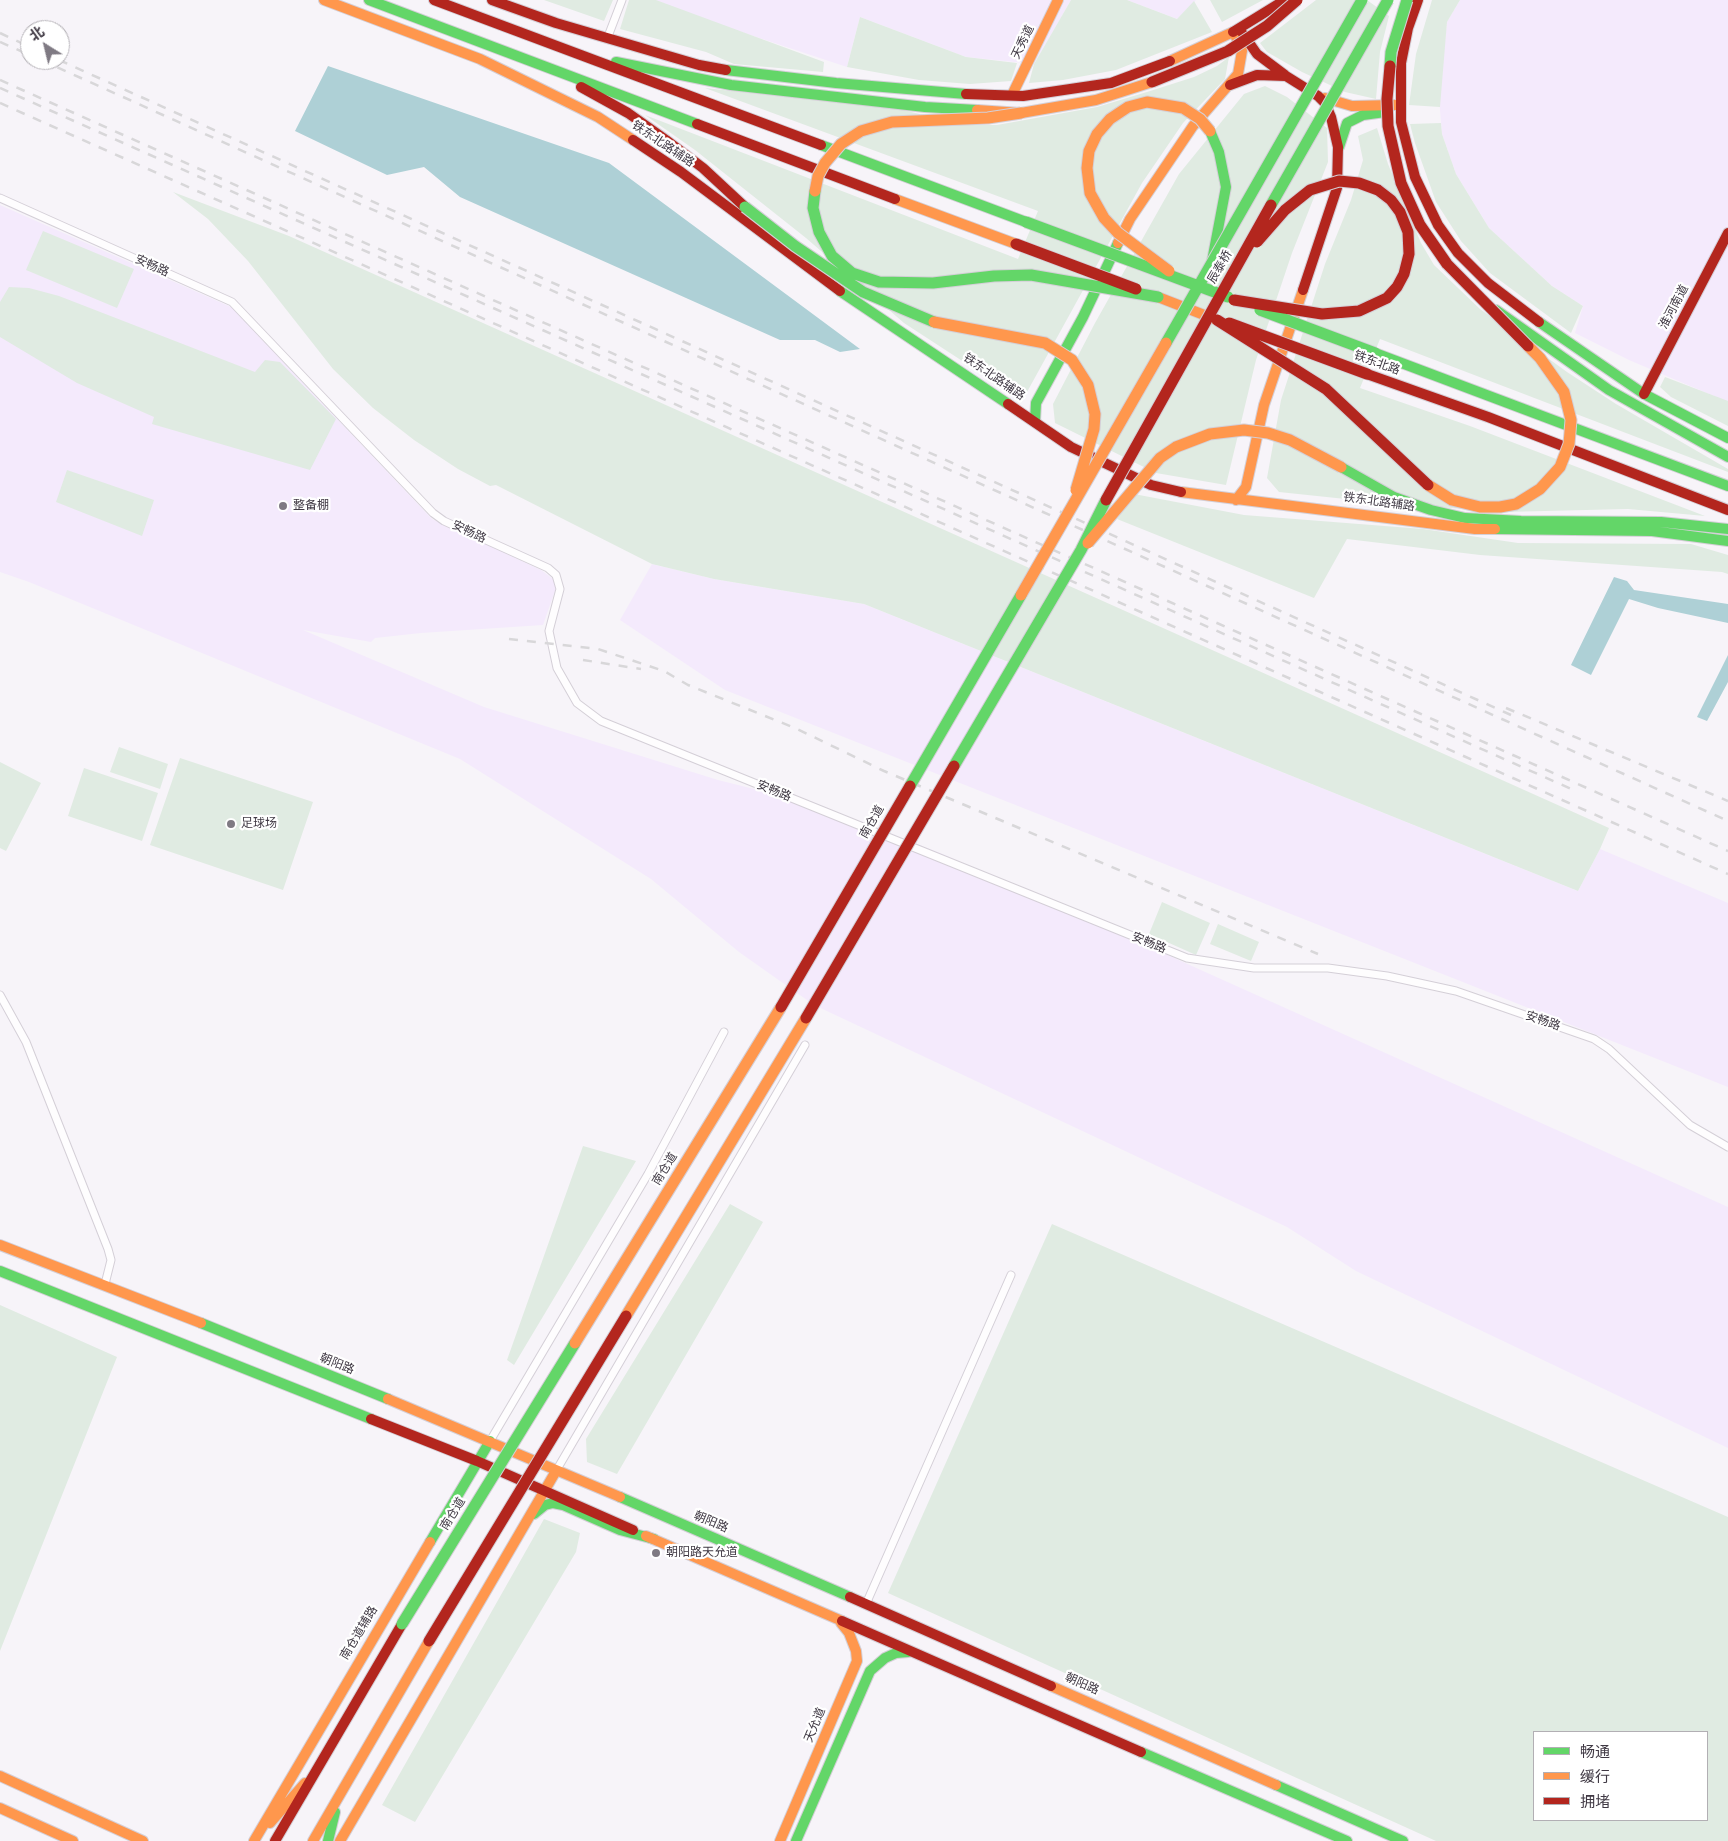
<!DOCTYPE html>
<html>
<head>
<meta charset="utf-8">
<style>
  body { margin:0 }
  #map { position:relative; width:1728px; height:1841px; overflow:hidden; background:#f7f4f9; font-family:"IBM Plex Sans","Noto Sans SC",sans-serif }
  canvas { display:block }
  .legend { position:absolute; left:1533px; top:1731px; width:175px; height:90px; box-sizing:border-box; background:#fff; border:1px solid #b2afb4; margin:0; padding:6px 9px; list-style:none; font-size:15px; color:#3f3843 }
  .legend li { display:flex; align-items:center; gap:10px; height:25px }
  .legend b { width:25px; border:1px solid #b2afb4 }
  .north { position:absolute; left:20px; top:20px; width:50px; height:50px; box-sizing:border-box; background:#fff; border:1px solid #b2afb4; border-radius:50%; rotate:324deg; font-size:14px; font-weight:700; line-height:20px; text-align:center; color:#3f3843 }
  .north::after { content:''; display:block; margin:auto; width:18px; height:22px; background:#7f7a83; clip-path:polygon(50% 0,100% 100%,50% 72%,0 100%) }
</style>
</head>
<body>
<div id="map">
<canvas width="1728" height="1841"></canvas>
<ul class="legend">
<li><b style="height:6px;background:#63d668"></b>畅通</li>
<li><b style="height:6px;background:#ff974d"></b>缓行</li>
<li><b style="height:6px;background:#b3261e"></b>拥堵</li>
</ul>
<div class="north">北</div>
</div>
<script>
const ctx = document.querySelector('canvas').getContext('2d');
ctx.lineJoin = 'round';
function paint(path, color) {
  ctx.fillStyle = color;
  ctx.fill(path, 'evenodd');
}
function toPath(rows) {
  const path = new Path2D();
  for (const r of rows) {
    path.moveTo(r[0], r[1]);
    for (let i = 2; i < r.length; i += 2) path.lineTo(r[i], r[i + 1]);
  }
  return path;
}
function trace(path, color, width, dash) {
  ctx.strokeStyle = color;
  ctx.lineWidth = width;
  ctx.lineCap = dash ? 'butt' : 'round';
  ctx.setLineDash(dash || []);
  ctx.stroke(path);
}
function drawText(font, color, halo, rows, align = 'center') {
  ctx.font = font + ' "IBM Plex Sans","Noto Sans SC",sans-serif';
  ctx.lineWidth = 4.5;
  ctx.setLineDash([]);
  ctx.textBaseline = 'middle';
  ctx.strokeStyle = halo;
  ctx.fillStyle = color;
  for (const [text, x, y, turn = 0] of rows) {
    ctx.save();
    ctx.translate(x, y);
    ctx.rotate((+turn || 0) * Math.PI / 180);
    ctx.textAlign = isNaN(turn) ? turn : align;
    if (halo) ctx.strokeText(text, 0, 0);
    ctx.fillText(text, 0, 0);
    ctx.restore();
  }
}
paint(toPath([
  [655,0,1071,0,1034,64,966,57,860,17,847,67,714,23],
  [1127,0,1196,0,1177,19],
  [1460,0,1728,0,1728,402,1629,360,1575,333,1583,306,1552,286,1489,228,1456,174,1442,134,1439,98,1447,22],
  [0,205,231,307,432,519,541,570,553,579,556,588,543,625,421,633,375,638,371,642,303,630,484,707,718,780,814,804,945,855,1728,1207,1728,1448,1356,1271,1287,1227,814,1005,739,952,651,879,460,759,29,582,0,572],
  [652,564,714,579,864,604,1578,891,1600,849,1728,903,1728,1087,725,690,620,620]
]), '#f4eafc');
paint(toPath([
  [544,0,613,0,604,21],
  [629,0,656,0,824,62,823,72,734,64,706,52,620,29],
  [1071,0,1127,0,1177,19,1194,1,1212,32,1116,70,1063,80,1029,83,1034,64],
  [1210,0,1263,0,1222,22],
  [1316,0,1367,0,1389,16,1380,52,1376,99,1345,92,1302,72,1267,52,1260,43],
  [1432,0,1460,0,1447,22,1440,107,1409,105,1416,54],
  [860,17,966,57,1017,63,1011,81,970,84,919,80,847,67],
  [1229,57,1225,79,1183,123,1142,183,1027,392,1013,394,904,323,806,238,695,150,645,115,1018,259,1038,211,705,88,903,110,965,125,997,125,1097,107,1147,92,1194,77,1217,66],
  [1265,86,1287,97,1327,128,1328,162,1292,253,1256,360,1226,485,1156,473,1055,423,1053,404,1095,323,1179,174,1244,94],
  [1441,123,1442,134,1456,174,1489,228,1552,286,1583,306,1571,333,1490,273,1461,241,1436,202,1415,143,1410,124],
  [1377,128,1388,164,1421,243,1434,265,1480,309,1567,372,1616,404,1728,469,1728,472,1380,339,1360,388,1470,426,1705,516,1628,509,1503,512,1374,502,1279,492,1267,478,1281,400,1325,264,1351,200,1363,160,1358,136],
  [173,192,289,236,1609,828,1600,849,1578,891,864,604,714,579,652,564,496,485,490,486,458,469,414,440,373,408,333,369,248,261,208,219],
  [43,231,134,269,117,308,26,270],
  [9,287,29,288,59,296,255,372,265,360,280,362,336,419,310,470,152,424,154,417,77,383,0,337,0,302],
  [1665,377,1728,401,1728,426,1671,397,1660,387],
  [67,470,154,500,142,536,56,502],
  [1134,494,1244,515,1423,529,1518,543,1691,544,1728,555,1728,574,1722,572,1480,555,1347,539,1314,598,1117,519],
  [119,747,168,764,160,789,110,772],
  [180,758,313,802,283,890,150,845],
  [0,762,41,783,6,851,0,848],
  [84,768,158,793,142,841,68,816],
  [1162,902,1210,923,1196,955,1149,934],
  [1218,924,1259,942,1251,961,1210,944],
  [583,1146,636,1161,514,1365,507,1360],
  [730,1204,763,1222,617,1474,587,1462,586,1439],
  [1052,1224,1728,1517,1728,1841,1436,1841,888,1593],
  [1534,1732,1707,1732,1707,1820,1534,1820],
  [0,1305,117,1357,0,1651],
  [544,1519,580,1533,576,1552,415,1822,382,1805]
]), '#e0ebe2');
paint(toPath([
  [328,66,609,163,860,349,840,352,815,340,780,340,460,197,424,167,387,175,295,131],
  [1614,577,1627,581,1634,590,1728,604,1728,623,1658,608,1629,599,1591,675,1571,665],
  [1728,655,1728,682,1707,721,1697,717]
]), '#aed0d6');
const street = toPath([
  [607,39,622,0],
  [0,198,232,302,433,513,444,521,548,568,556,575,560,589,549,631,557,668,577,703,601,721,1187,958,1254,968,1328,968,1387,976,1456,991,1594,1039,1609,1049,1690,1125,1728,1147],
  [0,995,26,1042,108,1249,111,1260,105,1284],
  [490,1441,648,1174,724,1032],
  [556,1471,805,1045],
  [866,1604,1011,1275]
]);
const fast = toPath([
  [369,0,697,124],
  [616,62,731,85,925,107,977,110],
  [726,70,836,83,966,94],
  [1210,131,1219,152,1226,187,1212,261],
  [821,145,1026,222],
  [1339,147,1347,123,1363,115,1385,112],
  [840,291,1008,404],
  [1496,310,1609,390,1728,457],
  [1539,322,1644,394,1728,438],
  [1375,353,1728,486],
  [1035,422,1036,403,1083,317,1118,243],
  [1341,467,1394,497,1431,510,1465,518,1521,521,1661,522,1728,529],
  [1495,529,1652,531,1728,541],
  [0,1271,371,1419],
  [201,1323,388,1399],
  [620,1497,850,1597],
  [534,1514,545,1505,553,1503,563,1505,620,1530,654,1539],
  [430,1542,490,1441],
  [1141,1752,1347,1841],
  [1276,1785,1403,1841],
  [328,1841,335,1812],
  [796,1841,870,1671,885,1658,896,1653,908,1652]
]);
const slow = toPath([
  [324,0,480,59,598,117,633,140],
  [1170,61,1233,32],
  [1012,95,1058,0],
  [1325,98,1352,106,1395,105],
  [977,110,1021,113,1096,100,1152,82],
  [895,199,1016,244],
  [1118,243,1130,219,1193,126,1238,74,1242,51,1236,37],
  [1158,297,1217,320],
  [1181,492,1475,529,1495,529],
  [1236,500,1246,487,1264,405,1303,290],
  [0,1245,201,1323],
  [388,1399,620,1497],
  [646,1536,842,1621],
  [1051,1686,1276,1785],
  [0,1776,143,1841],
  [0,1808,73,1841],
  [270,1823,305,1783],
  [254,1841,430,1542],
  [313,1841,429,1641],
  [340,1841,556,1471],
  [780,1841,857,1661,856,1651,849,1633,841,1623]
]);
const jam = toPath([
  [434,0,821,145],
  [492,0,556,23,699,65,726,70],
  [1418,0,1408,28,1401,63,1401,122,1415,177,1438,225,1458,253,1488,283,1539,322],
  [1233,32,1285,0],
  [1243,34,1257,54,1285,75],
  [1230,85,1257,75,1286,76,1318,96,1325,103,1331,117,1338,147,1337,188,1303,290],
  [581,87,628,113,666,140,703,168,745,207],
  [966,94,1023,96,1111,83,1170,61],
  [697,124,895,199],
  [633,140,681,172,840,291],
  [1367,374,1488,417,1728,510],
  [1644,394,1728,233],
  [1008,404,1071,447,1151,485,1181,492],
  [371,1419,477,1461,633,1530],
  [850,1597,1051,1686],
  [842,1621,1141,1752],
  [275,1841,402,1624]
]);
trace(street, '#d4cfd7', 9);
trace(fast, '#d4cfd7', 12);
trace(slow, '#d4cfd7', 12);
trace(jam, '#d4cfd7', 12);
trace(street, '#fefdfe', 7);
trace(fast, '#63d668', 10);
trace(slow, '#ff974d', 10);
trace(jam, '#b3261e', 10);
trace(toPath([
  [0,33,30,47],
  [0,42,30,55],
  [41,60,1728,821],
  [59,60,1511,715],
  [0,80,1728,851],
  [0,88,1578,792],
  [0,103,1728,874],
  [509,639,598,649,664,671,688,685,795,728,884,771,1318,954],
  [583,660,641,669],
  [1506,708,1728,801]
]), '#d8d7d9', 2.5, [9, 9]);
const fastBridge = toPath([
  [1390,66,1391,52,1407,0],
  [815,191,813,208,819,232,832,256,852,273,879,282,933,283,994,276,1031,275,1158,297],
  [1271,205,1388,0],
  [745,207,795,246,863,292,934,322],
  [1026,222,1228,297],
  [1260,310,1375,353],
  [1166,343,1362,0],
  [954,766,1081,550,1106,500],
  [910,786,1021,595],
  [402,1624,575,1343]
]);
const slowBridge = toPath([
  [815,191,818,176,825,163,841,144,861,131,892,122,988,118,1021,113],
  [1169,271,1118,233,1104,218,1090,193,1087,168,1089,151,1097,134,1110,119,1128,107,1147,102,1183,108,1200,119,1210,131],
  [934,322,1045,343,1072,360,1088,385,1095,414,1094,429,1076,490],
  [1428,485,1452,500,1480,507,1500,507,1516,504,1540,489,1560,467,1569,444,1571,420,1564,392,1540,358,1528,346],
  [1088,543,1160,458,1176,447,1210,434,1244,430,1268,433,1290,440,1341,467],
  [1021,595,1166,343],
  [626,1316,806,1018],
  [575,1343,781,1007]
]);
const jamBridge = toPath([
  [1390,66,1387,99,1388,126,1401,183,1420,225,1447,264,1528,346],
  [1152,82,1228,51,1267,26,1297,0],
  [1016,244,1136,289],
  [1234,300,1322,314,1359,311,1387,298,1397,287,1404,274,1409,254,1408,232,1400,212,1391,200,1378,190,1359,183,1339,181,1310,190,1285,210,1257,242],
  [1217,320,1326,389,1428,485],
  [1229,323,1367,374],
  [1106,500,1271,205],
  [781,1007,910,786],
  [806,1018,954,766],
  [429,1641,626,1316]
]);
trace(fastBridge, '#d4cfd7', 13, []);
trace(slowBridge, '#d4cfd7', 13, []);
trace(jamBridge, '#d4cfd7', 13, []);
trace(fastBridge, '#63d668', 11);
trace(slowBridge, '#ff974d', 11);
trace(jamBridge, '#b3261e', 11);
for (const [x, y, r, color] of [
  [283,506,5,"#7f7a83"],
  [231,824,5,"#7f7a83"],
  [656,1553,5,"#7f7a83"]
]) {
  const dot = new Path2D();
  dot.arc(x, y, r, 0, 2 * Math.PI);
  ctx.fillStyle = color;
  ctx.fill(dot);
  trace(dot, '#fff', 2);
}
drawText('12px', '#3f3843', '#fff', [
  ["天秀道",1023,42,-64],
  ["铁东北路辅路",663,144,34],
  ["安畅路",152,266,24],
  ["辰泰桥",1220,267,-60],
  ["淮河南道",1674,307,-62],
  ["铁东北路",1377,363,20],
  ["铁东北路辅路",994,377,35],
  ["铁东北路辅路",1379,502,8],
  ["安畅路",469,532,25],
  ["安畅路",774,791,22],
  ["南仓道",872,822,-60],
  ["安畅路",1149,943,22],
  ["安畅路",1543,1021,19],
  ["南仓道",665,1169,-58],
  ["朝阳路",337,1364,22],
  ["南仓道",453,1514,-58],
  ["朝阳路",711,1522,23],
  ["南仓道辅路",359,1633,-59],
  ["朝阳路",1082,1684,24],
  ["天允道",815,1725,-67]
]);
drawText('12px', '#3f3843', '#fff', [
  ["整备棚",293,506],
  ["足球场",241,824],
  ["朝阳路天允道",666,1553]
], 'left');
</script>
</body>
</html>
